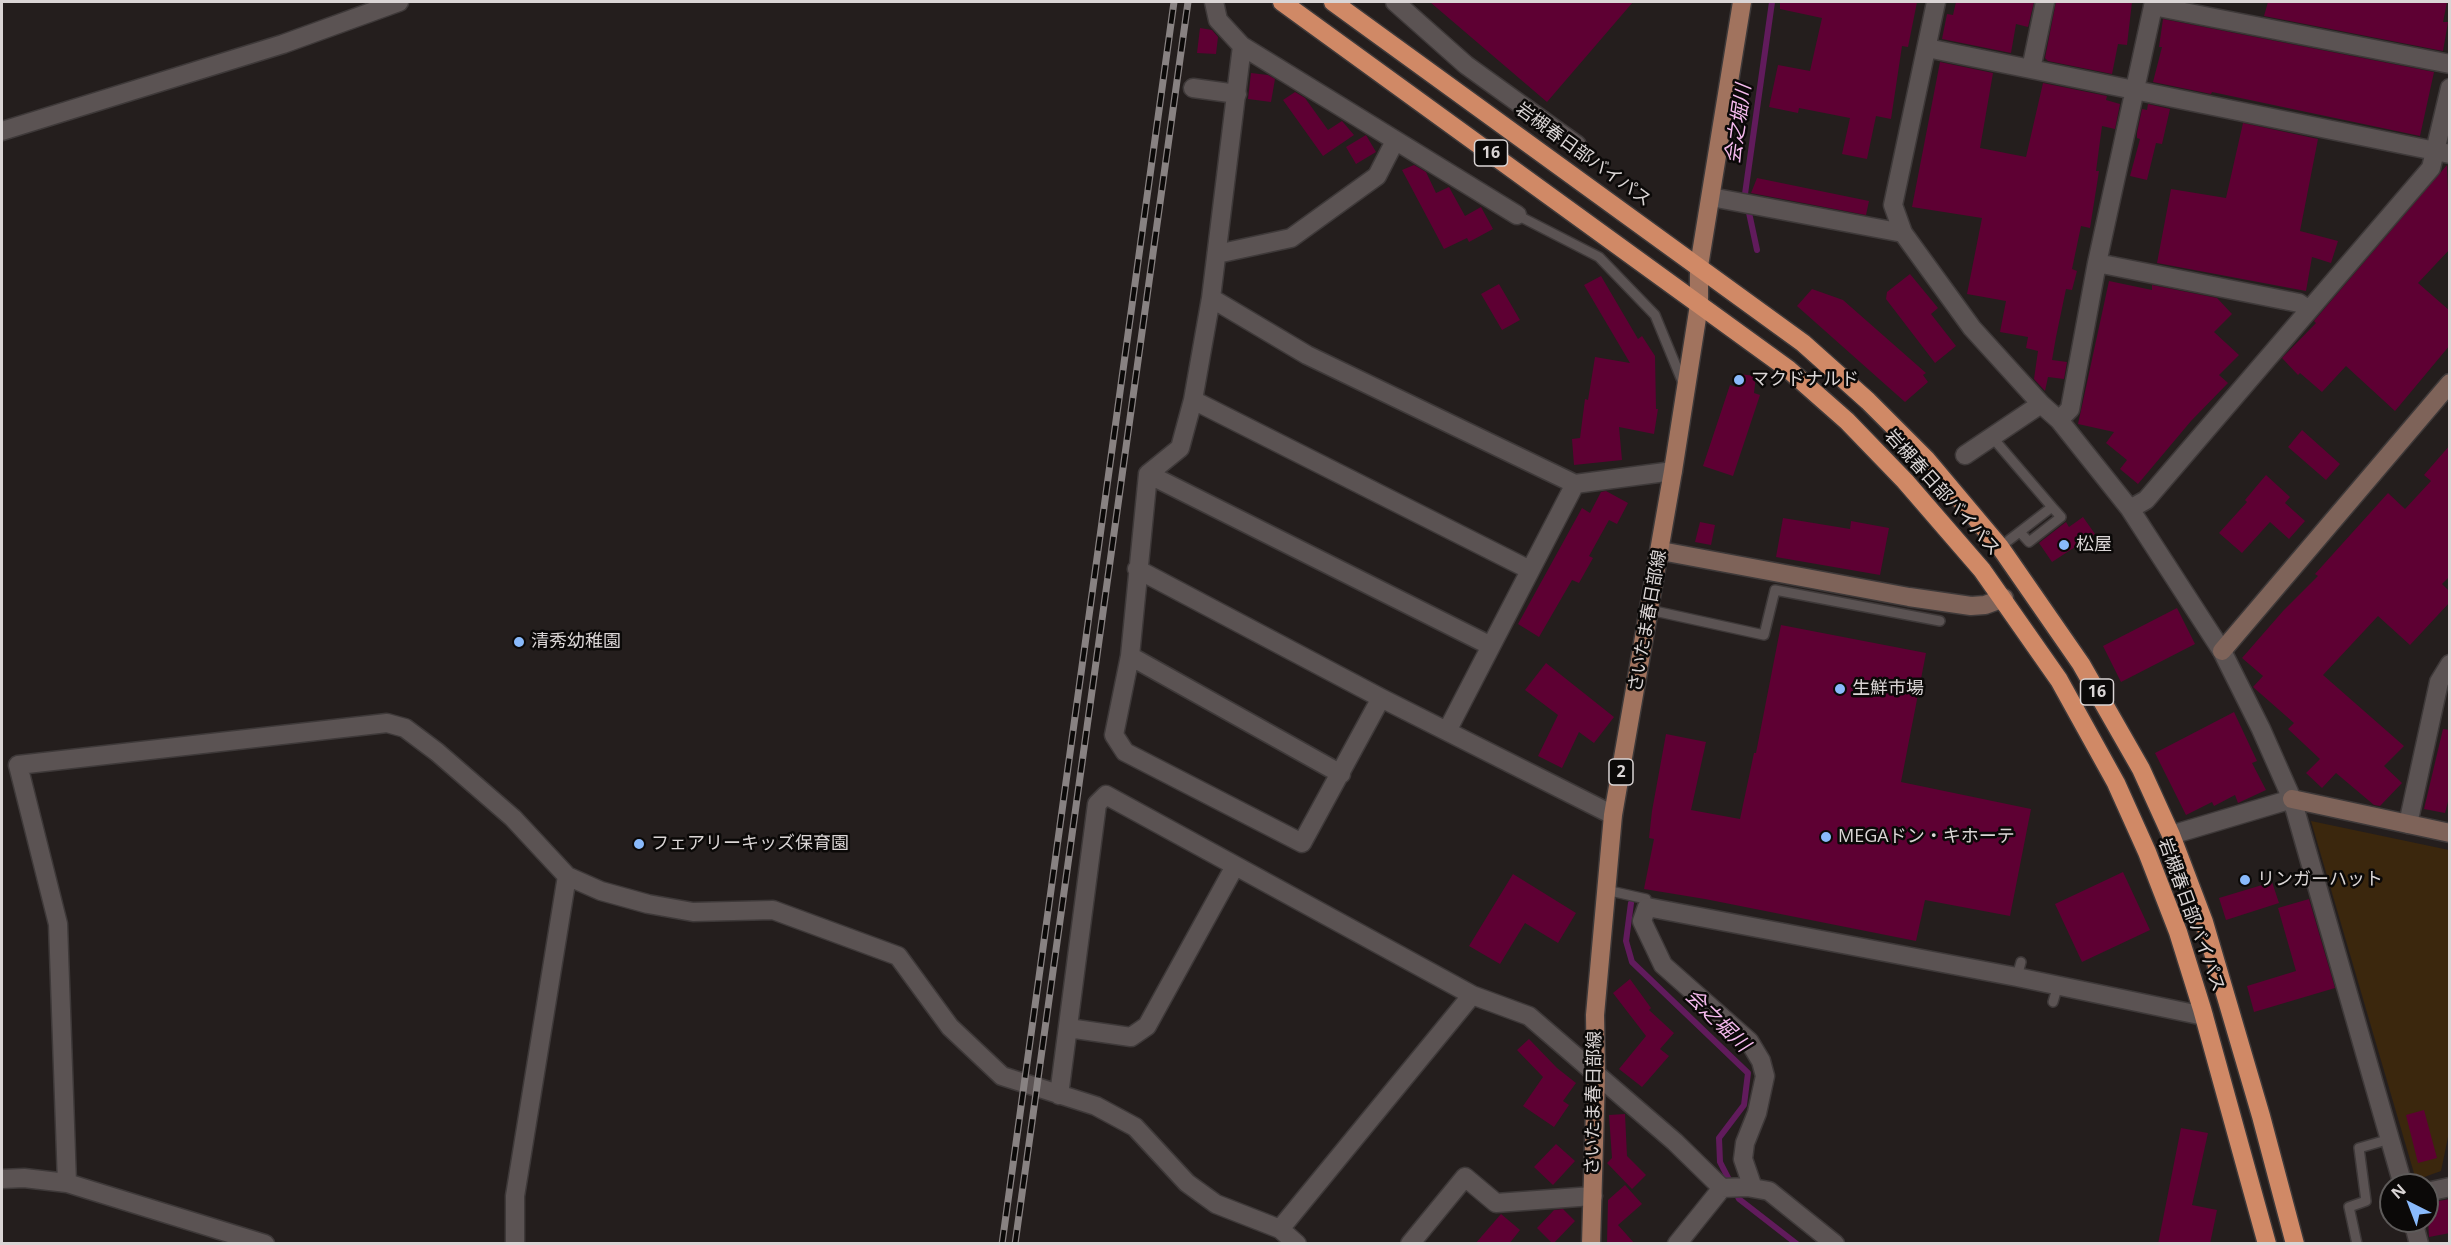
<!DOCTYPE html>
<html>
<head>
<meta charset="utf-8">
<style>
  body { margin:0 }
  #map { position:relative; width:2451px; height:1245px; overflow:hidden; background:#241e1d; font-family:"Open Sans",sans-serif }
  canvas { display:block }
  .frame { position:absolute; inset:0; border:3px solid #dad5d5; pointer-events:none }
  .north { position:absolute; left:2379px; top:1173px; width:60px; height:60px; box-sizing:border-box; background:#0b0908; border:2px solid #5e5b5a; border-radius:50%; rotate:318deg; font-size:16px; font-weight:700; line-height:24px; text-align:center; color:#dad5d5 }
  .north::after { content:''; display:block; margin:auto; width:21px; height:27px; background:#89bafc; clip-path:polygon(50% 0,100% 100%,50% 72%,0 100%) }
</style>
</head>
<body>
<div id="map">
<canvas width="2451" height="1245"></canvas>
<div class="frame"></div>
<div class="north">N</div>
</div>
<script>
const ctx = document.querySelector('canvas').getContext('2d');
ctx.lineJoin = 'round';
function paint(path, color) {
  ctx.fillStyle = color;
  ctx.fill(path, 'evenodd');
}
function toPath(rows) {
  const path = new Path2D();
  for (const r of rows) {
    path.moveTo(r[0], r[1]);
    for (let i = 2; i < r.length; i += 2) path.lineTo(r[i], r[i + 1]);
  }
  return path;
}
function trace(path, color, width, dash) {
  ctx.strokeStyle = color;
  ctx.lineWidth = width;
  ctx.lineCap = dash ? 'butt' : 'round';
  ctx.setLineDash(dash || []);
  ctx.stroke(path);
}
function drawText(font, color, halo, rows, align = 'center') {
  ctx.font = font + ' "Open Sans","Noto Sans JP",sans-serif';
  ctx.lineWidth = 5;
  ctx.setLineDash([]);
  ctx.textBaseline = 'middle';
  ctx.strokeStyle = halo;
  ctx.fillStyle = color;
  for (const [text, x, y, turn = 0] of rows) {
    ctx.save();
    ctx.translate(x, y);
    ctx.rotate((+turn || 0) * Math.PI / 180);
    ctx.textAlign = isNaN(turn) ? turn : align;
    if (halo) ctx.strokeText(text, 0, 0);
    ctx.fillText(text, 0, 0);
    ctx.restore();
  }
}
paint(toPath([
  [2311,821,2449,850,2449,1132,2441,1171,2416,1180]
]), '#3b270d');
trace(toPath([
  [1757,250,1745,194,1772,2],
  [1631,903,1626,941,1632,962,1748,1073,1744,1105,1719,1138,1720,1162,1739,1199,1797,1244]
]), '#611b5c', 6);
paint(toPath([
  [1430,2,1633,2,1547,102],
  [1780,2,1917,2,1908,47,1902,46,1891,119,1876,116,1867,159,1842,154,1850,118,1799,108,1798,113,1769,107,1778,65,1810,71,1822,18,1780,9],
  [1956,2,2034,2,2028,27,2016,24,2011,53,1942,39,1947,14,1953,15],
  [2056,2,2132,2,2127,45,2118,44,2112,74,2048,61,2045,58],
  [2268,2,2447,2,2443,22,2448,22,2443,51,2264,16],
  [2163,19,2434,72,2420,136,2212,92,2211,94,2153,82,2162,47,2159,47],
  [1200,28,1212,30,1218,37,1216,54,1197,53],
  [1940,62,1993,73,1980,148,2026,157,2043,83,2107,96,2106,100,2120,104,2115,129,2102,126,2096,171,2099,171,2090,228,2081,226,2072,269,2077,271,2072,290,2066,289,2056,337,2052,360,2067,362,2064,379,2048,377,2045,391,2034,379,2038,351,2026,348,2028,337,2000,332,2006,301,1967,294,1982,218,1912,207],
  [1251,73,1268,75,1275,79,1271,102,1248,99],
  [1295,92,1305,98,1328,130,1342,121,1354,135,1323,156,1283,100],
  [2148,104,2170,109,2162,144,2156,143,2147,180,2130,176,2140,139,2137,138,2137,133,2142,109,2147,110],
  [2243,123,2318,139,2300,231,2338,241,2331,263,2312,257,2306,291,2157,263,2171,189,2226,198],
  [1366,135,1376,152,1356,164,1346,147],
  [1414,165,1426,172,1436,193,1449,187,1465,216,1481,207,1493,229,1469,242,1467,238,1444,249,1402,170],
  [2447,165,2450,249,2418,283,2450,311,2450,345,2395,411,2346,366,2322,392,2300,373,2298,375,2282,358,2316,323,2314,321],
  [1757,178,1869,201,1866,215,1751,193],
  [1910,274,1938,308,1931,314,1956,346,1935,363,1886,299,1887,292],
  [1601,276,1638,339,1642,336,1655,356,1656,409,1658,409,1654,434,1619,427,1622,460,1574,465,1572,439,1580,438,1585,399,1588,400,1595,357,1630,363,1584,285],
  [2109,281,2152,290,2152,285,2217,298,2232,314,2214,332,2239,355,2219,375,2228,383,2191,421,2138,484,2120,469,2127,460,2106,443,2114,432,2078,424],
  [1499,284,1520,320,1502,330,1481,294],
  [1812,289,1843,300,1926,373,1923,375,1928,382,1905,402,1797,306],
  [1738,374,1756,376,1754,393,1760,395,1733,476,1703,466,1730,385,1736,387],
  [2302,430,2340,464,2326,480,2288,447],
  [2450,445,2450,576,2442,584,2450,592,2450,602,2410,645,2378,616,2323,675,2404,746,2384,766,2402,783,2380,806,2374,805,2336,773,2322,788,2306,773,2320,759,2288,729,2294,723,2253,687,2263,676,2242,658,2283,611,2318,576,2315,574,2388,493,2405,509,2431,481,2424,475],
  [2266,475,2290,497,2285,503,2305,521,2289,539,2270,522,2242,553,2219,533,2247,502,2245,500],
  [1606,491,1628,503,1617,524,1609,520,1589,556,1593,558,1579,583,1572,580,1539,637,1518,624,1582,508,1590,513,1601,492],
  [2083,517,2095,534,2052,562,2039,543,2066,522,2069,527],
  [1783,518,1850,529,1851,521,1889,528,1880,575,1776,557],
  [1700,522,1715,525,1711,545,1695,542],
  [2177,608,2195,644,2121,682,2103,646],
  [1781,625,1926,653,1901,782,2031,809,2010,916,1925,900,1916,941,1705,899,1644,889,1654,839,1649,838,1652,811,1666,734,1706,742,1691,810,1740,819,1754,753,1756,753],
  [1546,663,1614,717,1594,743,1579,732,1562,768,1538,756,1558,715,1525,690],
  [2234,712,2257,761,2252,763,2266,790,2238,803,2235,795,2214,806,2212,802,2186,815,2155,753],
  [2443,729,2450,730,2450,794,2445,813,2424,809],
  [2123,872,2150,930,2082,962,2055,904],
  [1513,874,1576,913,1558,943,1525,923,1500,964,1469,946],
  [2272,882,2279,903,2226,920,2219,898],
  [2309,899,2335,988,2254,1012,2247,986,2296,971,2278,908],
  [1630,979,1651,1008,1649,1010,1674,1033,1660,1049,1669,1056,1642,1087,1619,1069,1646,1036,1613,993],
  [1529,1039,1557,1068,1576,1083,1563,1101,1569,1105,1554,1127,1523,1106,1543,1077,1517,1050],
  [2424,1110,2437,1158,2418,1163,2406,1115],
  [1625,1114,1627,1156,1646,1175,1632,1189,1607,1163,1612,1158,1609,1115],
  [2181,1128,2208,1133,2192,1205,2217,1210,2210,1244,2158,1244],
  [1556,1144,1575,1161,1553,1185,1534,1167],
  [1625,1185,1642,1204,1618,1225,1635,1244,1607,1244,1608,1200],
  [2450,1199,2450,1233,2429,1237,2427,1203],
  [1563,1209,1575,1221,1553,1244,1537,1228,1554,1210],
  [1501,1214,1520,1230,1509,1244,1475,1244]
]), '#5e0033');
const lane = toPath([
  [1517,215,1599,257,1655,315,1683,383],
  [1992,437,2052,507,2000,547],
  [2020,532,2029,542,2061,517,2052,507],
  [1650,610,1764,635,1775,590,1940,621],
  [1606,890,1646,899,1647,907],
  [2017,977,2021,962],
  [2053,1002,2058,985],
  [2357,1244,2349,1207,2366,1201,2359,1148,2390,1139]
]);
const street = toPath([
  [1214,2,1218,20,1242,46],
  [1395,2,1466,65,1577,145],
  [1936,2,1893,205,1903,233,1972,328,2041,404,2059,420,2130,509,2222,651,2261,729,2292,799,2403,1185],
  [2153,6,2450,64],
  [1927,48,2450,154],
  [2031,69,2045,2],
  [1193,88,1237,94],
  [2,131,283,44,399,2],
  [1711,197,1903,233],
  [1217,254,1291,238,1377,176,1395,141],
  [2097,263,2299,303,2309,310],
  [1211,298,1242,46,1517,215],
  [1193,400,1530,570],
  [2059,420,2070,409,2097,263,2154,2],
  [1965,455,2041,404],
  [1148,474,1491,646],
  [2130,509,2146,500,2431,168,2450,88],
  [1137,569,1381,698,1613,815],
  [1130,656,1341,774],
  [1381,698,1302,843,1125,752,1114,735,1130,656,1148,474,1180,448,1193,400,1211,298,1307,355,1575,484,1673,471],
  [1447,731,1575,484],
  [2408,824,2439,682,2450,664],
  [2171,835,2292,799],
  [1068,1028,1131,1037,1147,1026,1235,866],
  [1059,1095,1097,804,1106,795,1472,995,1529,1016,1675,1142,1722,1188],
  [2,1179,24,1178,67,1183,265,1244],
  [67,1183,58,924,18,765,387,723,405,728,437,752,513,818,567,876,601,891,648,904,693,912,773,910,898,956,950,1027,1002,1076,1096,1106,1135,1127,1187,1183,1216,1204,1280,1229,1297,1244],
  [1753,1188,1743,1159,1745,1143,1757,1113,1765,1076,1761,1061,1749,1041,1663,965,1642,921,1647,907,2017,977,2204,1016],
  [2427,1192,2450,1187],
  [2413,1221,2419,1244],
  [1280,1229,1472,995],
  [515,1244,515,1196,567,876],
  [1410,1244,1465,1177,1496,1203,1593,1196],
  [1677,1244,1722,1188,1747,1187,1769,1191,1835,1244]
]);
const secondary = toPath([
  [1661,551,1909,597,1971,606,1985,605,2004,598],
  [2222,651,2450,383],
  [2292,799,2450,833]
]);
const primary = toPath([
  [1591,1244,1596,1076,1595,1015,1613,815,1673,471,1699,305,1699,266,1742,2]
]);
const highway = toPath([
  [1282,2,1788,369,1847,421,1905,481,1982,570,2059,680,2116,783,2147,852,2178,932,2202,1009,2267,1244],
  [1333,2,1803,343,1868,401,1926,459,2000,547,2081,664,2141,769,2171,835,2204,922,2261,1116,2295,1244]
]);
trace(lane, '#3e3939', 12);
trace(street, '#3e3939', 21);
trace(secondary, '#3e3939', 21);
trace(primary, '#3e3939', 21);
trace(highway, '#3e3939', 21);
trace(lane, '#5b5353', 9);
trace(street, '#5b5353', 18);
trace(secondary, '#7e6359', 18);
trace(primary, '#a1735e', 18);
trace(highway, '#d08966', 18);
const rail = toPath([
  [1002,1244,1174,2],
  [1015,1244,1188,2]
]);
trace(rail, '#888282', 7);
trace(rail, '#0b0908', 4.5, [14]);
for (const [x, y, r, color] of [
  [1739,380,6,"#89bafc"],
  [2064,545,6,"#89bafc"],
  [519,642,6,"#89bafc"],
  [1840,689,6,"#89bafc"],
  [1826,837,6,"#89bafc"],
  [639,844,6,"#89bafc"],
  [2245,880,6,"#89bafc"]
]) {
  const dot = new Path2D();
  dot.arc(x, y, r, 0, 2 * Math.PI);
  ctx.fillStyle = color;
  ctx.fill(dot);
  trace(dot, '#0b0908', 2);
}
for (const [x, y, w] of [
  [1491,153,33],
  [2097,692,33],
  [1621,772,24]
]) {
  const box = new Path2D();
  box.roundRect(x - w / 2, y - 13, w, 26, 4.5);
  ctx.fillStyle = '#0b0908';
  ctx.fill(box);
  trace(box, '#dad5d5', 1.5);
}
drawText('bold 16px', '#dad5d5', null, [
  ["16",1491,153],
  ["16",2097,692],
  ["2",1621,772]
]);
drawText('18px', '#dad5d5', '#0b0908', [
  ["岩槻春日部バイパス",1583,155,36],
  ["岩槻春日部バイパス",1942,493,48],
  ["さいたま春日部線",1648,621,-80],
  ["岩槻春日部バイパス",2191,915,70],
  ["さいたま春日部線",1594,1103,-89]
]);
drawText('18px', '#dad5d5', '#0b0908', [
  ["マクドナルド",1751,380],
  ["松屋",2076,545],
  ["清秀幼稚園",531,642],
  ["生鮮市場",1852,689],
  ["MEGAドン・キホーテ",1838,837],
  ["フェアリーキッズ保育園",651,844],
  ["リンガーハット",2257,880]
], 'left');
drawText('italic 20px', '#f5baed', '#0b0908', [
  ["会之堀川",1739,124,-82],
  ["会之堀川",1717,1021,44]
]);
</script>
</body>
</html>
